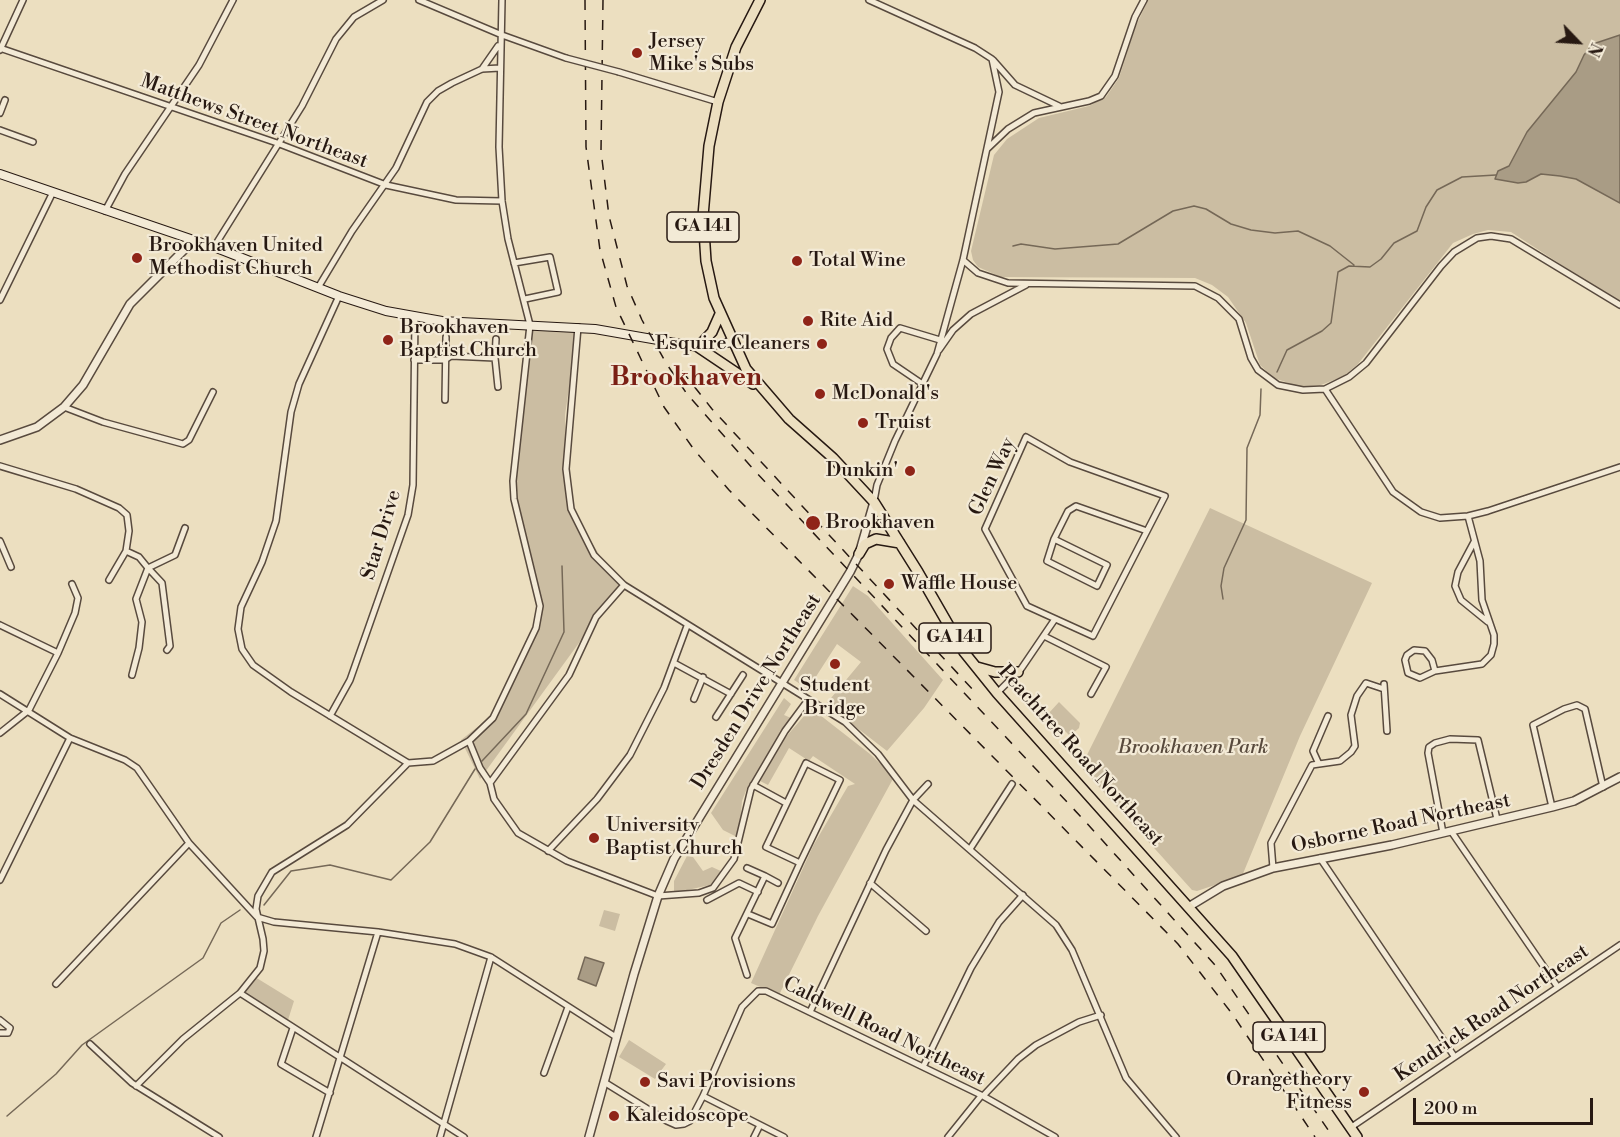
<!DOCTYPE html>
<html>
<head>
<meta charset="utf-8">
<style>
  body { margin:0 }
  #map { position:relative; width:1620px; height:1137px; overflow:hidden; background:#ecdfc0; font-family:"Libre Bodoni",serif }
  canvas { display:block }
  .north { position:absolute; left:1548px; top:12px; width:60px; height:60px; -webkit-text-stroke:4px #f3ead6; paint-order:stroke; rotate:115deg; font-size:16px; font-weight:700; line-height:24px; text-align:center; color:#271912 }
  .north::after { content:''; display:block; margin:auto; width:21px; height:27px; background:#271912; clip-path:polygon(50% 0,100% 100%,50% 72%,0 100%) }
  .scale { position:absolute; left:1413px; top:1098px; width:180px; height:27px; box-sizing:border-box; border:3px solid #271912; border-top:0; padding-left:8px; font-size:18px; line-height:21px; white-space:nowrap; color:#271912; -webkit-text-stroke:4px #f3ead6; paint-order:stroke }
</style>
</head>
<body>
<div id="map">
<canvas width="1620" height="1137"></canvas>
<div class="north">N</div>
<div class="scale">200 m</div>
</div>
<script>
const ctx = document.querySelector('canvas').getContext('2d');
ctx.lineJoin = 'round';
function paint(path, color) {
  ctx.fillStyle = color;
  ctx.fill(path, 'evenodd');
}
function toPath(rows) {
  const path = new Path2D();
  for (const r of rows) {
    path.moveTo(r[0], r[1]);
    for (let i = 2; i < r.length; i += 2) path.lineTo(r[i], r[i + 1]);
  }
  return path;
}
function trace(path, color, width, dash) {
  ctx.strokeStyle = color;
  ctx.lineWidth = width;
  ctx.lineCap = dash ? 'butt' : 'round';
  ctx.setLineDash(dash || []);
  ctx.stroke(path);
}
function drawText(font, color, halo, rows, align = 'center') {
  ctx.font = font + ' "Libre Bodoni",serif';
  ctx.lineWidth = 4.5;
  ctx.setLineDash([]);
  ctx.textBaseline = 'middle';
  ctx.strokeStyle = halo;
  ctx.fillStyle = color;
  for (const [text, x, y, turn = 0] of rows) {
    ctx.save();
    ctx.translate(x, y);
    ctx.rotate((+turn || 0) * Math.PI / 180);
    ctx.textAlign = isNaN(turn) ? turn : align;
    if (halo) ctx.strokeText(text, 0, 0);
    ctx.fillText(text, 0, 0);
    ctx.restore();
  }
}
paint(toPath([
  [1148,0,1620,0,1620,303,1511,232,1488,230,1473,234,1453,243,1358,364,1344,376,1321,385,1300,387,1274,378,1260,365,1246,323,1228,297,1212,285,1195,278,1001,277,978,267,973,260,971,251,994,155,1007,139,1039,118,1089,106,1106,97,1119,78,1135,28],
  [578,327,565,415,568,503,606,566,624,581,480,779,461,740,490,717,523,657,540,614,520,527,514,482,531,329],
  [1210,508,1372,583,1300,736,1242,876,1197,891,1192,890,1081,767],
  [853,586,868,596,943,680,924,708,887,751,826,704,861,662,837,644,808,689,794,680],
  [784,698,791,704,784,715,791,718,747,788,742,801,739,838,723,830,711,813],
  [1059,702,1080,723,1079,728,1070,736,1048,714],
  [811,708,870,754,894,777,818,916,779,995,751,983,813,846,848,786,855,784,813,756,809,761,789,748,768,785,760,781,785,738],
  [687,856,693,857,703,871,712,867,723,872,710,885,674,893,674,881],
  [604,910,620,914,615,931,599,926],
  [255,977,294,1001,288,1020,243,993],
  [629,1040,666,1064,655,1079,619,1057]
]), '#cbbda2');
const water = toPath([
  [1620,35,1620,203,1576,179,1560,176,1541,174,1526,182,1518,183,1495,179,1498,171,1509,166,1527,132,1576,72,1584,55,1593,44,1620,35],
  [585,957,604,963,596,986,578,979,585,957]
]);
paint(water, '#a99c85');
trace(water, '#756857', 1.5);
trace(toPath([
  [1013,246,1021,244,1055,249,1118,244,1173,211,1194,206,1206,209,1231,224,1251,230,1275,233,1298,231,1330,246,1354,265],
  [1277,372,1287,350,1322,331,1331,323,1338,272,1349,266,1370,267,1381,259,1394,243,1417,231,1426,207,1437,190,1462,177,1496,175],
  [1223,599,1221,586,1224,568,1246,520,1247,448,1260,415,1261,389],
  [482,761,526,714,564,632,562,566],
  [264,905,291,871,330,865,391,880,430,842,475,769],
  [7,1116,56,1074,82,1045,203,958,221,923,240,910]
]), '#756857', 1.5);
const minor = toPath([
  [419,0,502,35,566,58],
  [869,0,975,48,992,59,999,92,963,260,937,354,895,441,877,485,874,501],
  [0,48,277,143,386,185,456,200,502,201],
  [0,50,23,0],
  [993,60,1015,85,1059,106],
  [482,69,498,46],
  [619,72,718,102],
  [0,113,5,100],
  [0,130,33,142],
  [987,149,1008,129,1034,113,1089,101,1101,96,1115,76,1135,17,1144,0],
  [105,211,125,174,199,65,233,0],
  [214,247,302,106,336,39,354,17,383,0],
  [963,260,978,273,1008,283,1195,286,1218,298,1239,319,1251,358,1258,370,1278,385,1303,390,1325,389,1349,377,1366,363,1441,266,1454,252,1477,238,1491,236,1511,239,1620,305],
  [514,263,550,257,558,292,525,299],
  [319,286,352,231,396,168,427,102,438,91,452,83,482,69,500,68],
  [339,296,299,384,291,412,276,521,262,562,241,607,238,629,242,649,253,665,291,692,408,763,433,761,469,741,493,718,536,628,540,606,514,499,513,481,530,325,508,239,502,201,499,147,502,0],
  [0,300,53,192],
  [578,327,566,469,571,509,594,555,624,585,845,722,878,754,913,800,1056,925,1072,950,1126,1078,1176,1137],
  [496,339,495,358,498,387],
  [939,350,953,330,971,314,1026,285],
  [414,360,445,360,451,356,495,358],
  [921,383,893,364,887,349,891,338,900,328,940,340],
  [1325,389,1393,492,1421,512,1440,518,1468,516,1488,511,1620,467],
  [445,400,446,337],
  [64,407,103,422,183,444,189,440,213,392],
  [1026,437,1070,462,1165,496,1093,636,1027,606,985,529,1026,437],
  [0,466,76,489,119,508,127,515,129,531,126,551,109,580],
  [1054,539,1107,565,1097,586,1047,561,1054,539],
  [1054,539,1068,511,1076,506,1147,531],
  [0,541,11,567],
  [1474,542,1458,572,1455,586,1461,600,1488,622],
  [126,551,139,557,148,568,136,599,142,622,139,648,132,675],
  [0,625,58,653],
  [1044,636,1106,667,1091,694],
  [167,650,170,646,162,583,148,568,175,555,185,528],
  [674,663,731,694],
  [1435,671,1432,660,1425,651,1414,650,1407,655,1405,660,1408,673,1420,678,1435,671,1482,664,1491,655,1494,644,1494,635,1482,600,1480,561,1468,516],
  [1384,684,1387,731],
  [997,693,1021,669,1055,619],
  [0,694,70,738,125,760,137,768,189,843,257,917,274,922,378,932,455,944,491,957,616,1037],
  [694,699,703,677],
  [330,716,350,680,408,515,413,485,415,317],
  [716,717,743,675],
  [0,733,29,710,58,653,75,613,78,598,72,584],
  [469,741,480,768,490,783,494,799,518,833,567,861,658,896,699,893,713,888,734,859,751,789,785,731,808,700],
  [1318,762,1313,751,1328,716],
  [490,783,569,675,596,617,624,585],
  [753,785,786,803],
  [1552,807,1533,725,1564,709,1577,705,1585,709,1603,787],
  [1451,831,1557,986],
  [1443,833,1428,753,1429,747,1435,743,1450,739,1478,740,1497,819],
  [970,849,1012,784],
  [548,851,597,799,630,755,664,688,687,626],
  [1320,858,1454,1056],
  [747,868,765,876],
  [1273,868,1271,843,1312,765,1340,761,1351,752,1355,746,1351,715,1357,696,1366,683,1384,689],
  [0,880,70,738],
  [870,883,926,931],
  [707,900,739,883,758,892],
  [748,914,772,924,800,863,766,847,806,763,840,780,800,863],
  [747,975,735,938,765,876,778,883],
  [56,984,189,843],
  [240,993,464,1137],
  [810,1012,886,850,913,800,928,784],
  [0,1020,10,1028,8,1033,0,1033],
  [293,1028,281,1064,330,1093],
  [90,1044,132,1083,219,1137],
  [923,1067,971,968,999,922,1023,895],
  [544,1073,568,1007],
  [604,1082,667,1121,676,1125,684,1124,690,1121,703,1096,742,1007,758,991,766,991,983,1096,1055,1137],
  [136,1086,183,1039,240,993,260,968,264,951,263,939,256,909,258,896,272,872,347,825,408,763],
  [703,1096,784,1137],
  [983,1096,1018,1059,1036,1045,1079,1022,1101,1015],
  [1350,1128,1620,945],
  [316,1137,378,932],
  [440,1137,491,957],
  [754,1137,760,1125],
  [948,1137,981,1096]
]);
const tertiary = toPath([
  [0,440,37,427,64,407,83,385,130,304,193,241],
  [1190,906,1223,886,1273,868,1392,845,1552,807,1574,801,1620,777],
  [589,1137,634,974,658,896,674,859,850,572,859,554,874,502]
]);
const secondary = toPath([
  [0,174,214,247,339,296,386,311,442,321,595,329,698,347,733,342]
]);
const trunk = toPath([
  [760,0,736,47,718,102,709,146,703,216,706,261,714,298,746,369,789,419,833,458,874,502,918,572,964,652,997,693,1232,956,1357,1137],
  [720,314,712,332,698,347,753,384],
  [859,554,865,544,876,539,900,543],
  [977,667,995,672,1018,672]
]);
trace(minor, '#584a3e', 8);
trace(tertiary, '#584a3e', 10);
trace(secondary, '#271912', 10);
trace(trunk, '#271912', 12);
trace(minor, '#f3ead6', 5);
trace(tertiary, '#f3ead6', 7);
trace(secondary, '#f3ead6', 8);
trace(trunk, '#ecdfc0', 9);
trace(toPath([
  [585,0,586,147,600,250,616,307,664,407,695,451,729,490,1178,944,1233,1015,1315,1137],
  [603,0,601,151,609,216,627,286,642,320,666,363,687,394,754,470,1083,819,1215,965,1333,1137],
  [682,371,712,409,975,692]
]), '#271912', 1.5, [10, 10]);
const minorBridge = toPath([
  [566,58,619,72]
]);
trace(minorBridge, '#584a3e', 8, []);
trace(minorBridge, '#f3ead6', 5);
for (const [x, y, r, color] of [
  [637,53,6,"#8f2418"],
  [137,258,6,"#8f2418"],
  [797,261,6,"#8f2418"],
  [808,321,6,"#8f2418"],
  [388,340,6,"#8f2418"],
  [822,344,6,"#8f2418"],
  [820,394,6,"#8f2418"],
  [863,423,6,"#8f2418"],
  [910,471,6,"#8f2418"],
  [813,523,8,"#8f2418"],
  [889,584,6,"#8f2418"],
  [835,664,6,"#8f2418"],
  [594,838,6,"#8f2418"],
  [645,1082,6,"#8f2418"],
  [1364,1092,6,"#8f2418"],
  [614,1116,6,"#8f2418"]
]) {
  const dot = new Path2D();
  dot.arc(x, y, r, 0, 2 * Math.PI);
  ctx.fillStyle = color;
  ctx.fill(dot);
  trace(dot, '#f3ead6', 2);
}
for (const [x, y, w] of [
  [703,227,72],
  [955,638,72],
  [1289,1037,72]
]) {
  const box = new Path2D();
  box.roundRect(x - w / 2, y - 15, w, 30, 4.5);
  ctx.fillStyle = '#f3ead6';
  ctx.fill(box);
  trace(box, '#271912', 1.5);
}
drawText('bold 18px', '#271912', null, [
  ["GA 141",703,227],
  ["GA 141",955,638],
  ["GA 141",1289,1037]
]);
drawText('20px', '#271912', '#f3ead6', [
  ["Jersey",649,42],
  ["Mike's Subs",649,65],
  ["Brookhaven United",149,246],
  ["Methodist Church",149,269],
  ["Total Wine",809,261],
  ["Rite Aid",820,321],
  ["Brookhaven",400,328],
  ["Baptist Church",400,351],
  ["Esquire Cleaners",810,344,"right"],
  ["McDonald's",832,394],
  ["Truist",875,423],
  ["Dunkin'",898,471,"right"],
  ["Brookhaven",826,523],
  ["Waffle House",901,584],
  ["Student",835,686,"center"],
  ["Bridge",835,709,"center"],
  ["University",606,826],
  ["Baptist Church",606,849],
  ["Orangetheory",1352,1080,"right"],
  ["Fitness",1352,1103,"right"],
  ["Savi Provisions",657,1082],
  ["Kaleidoscope",626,1116]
], 'left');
drawText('20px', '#271912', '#f3ead6', [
  ["Matthews Street Northeast",254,122,20],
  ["Glen Way",993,477,-65],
  ["Star Drive",382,535,-73],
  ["Dresden Drive Northeast",757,692,-58],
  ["Peachtree Road Northeast",1080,756,48],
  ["Osborne Road Northeast",1401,824,-12],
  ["Kendrick Road Northeast",1492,1014,-34],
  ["Caldwell Road Northeast",884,1032,26]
]);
drawText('italic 20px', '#584a3d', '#f3ead6', [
  ["Brookhaven Park",1193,748]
]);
drawText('bold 26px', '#7a1f14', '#f3ead6', [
  ["Brookhaven",686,379]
]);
</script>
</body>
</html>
